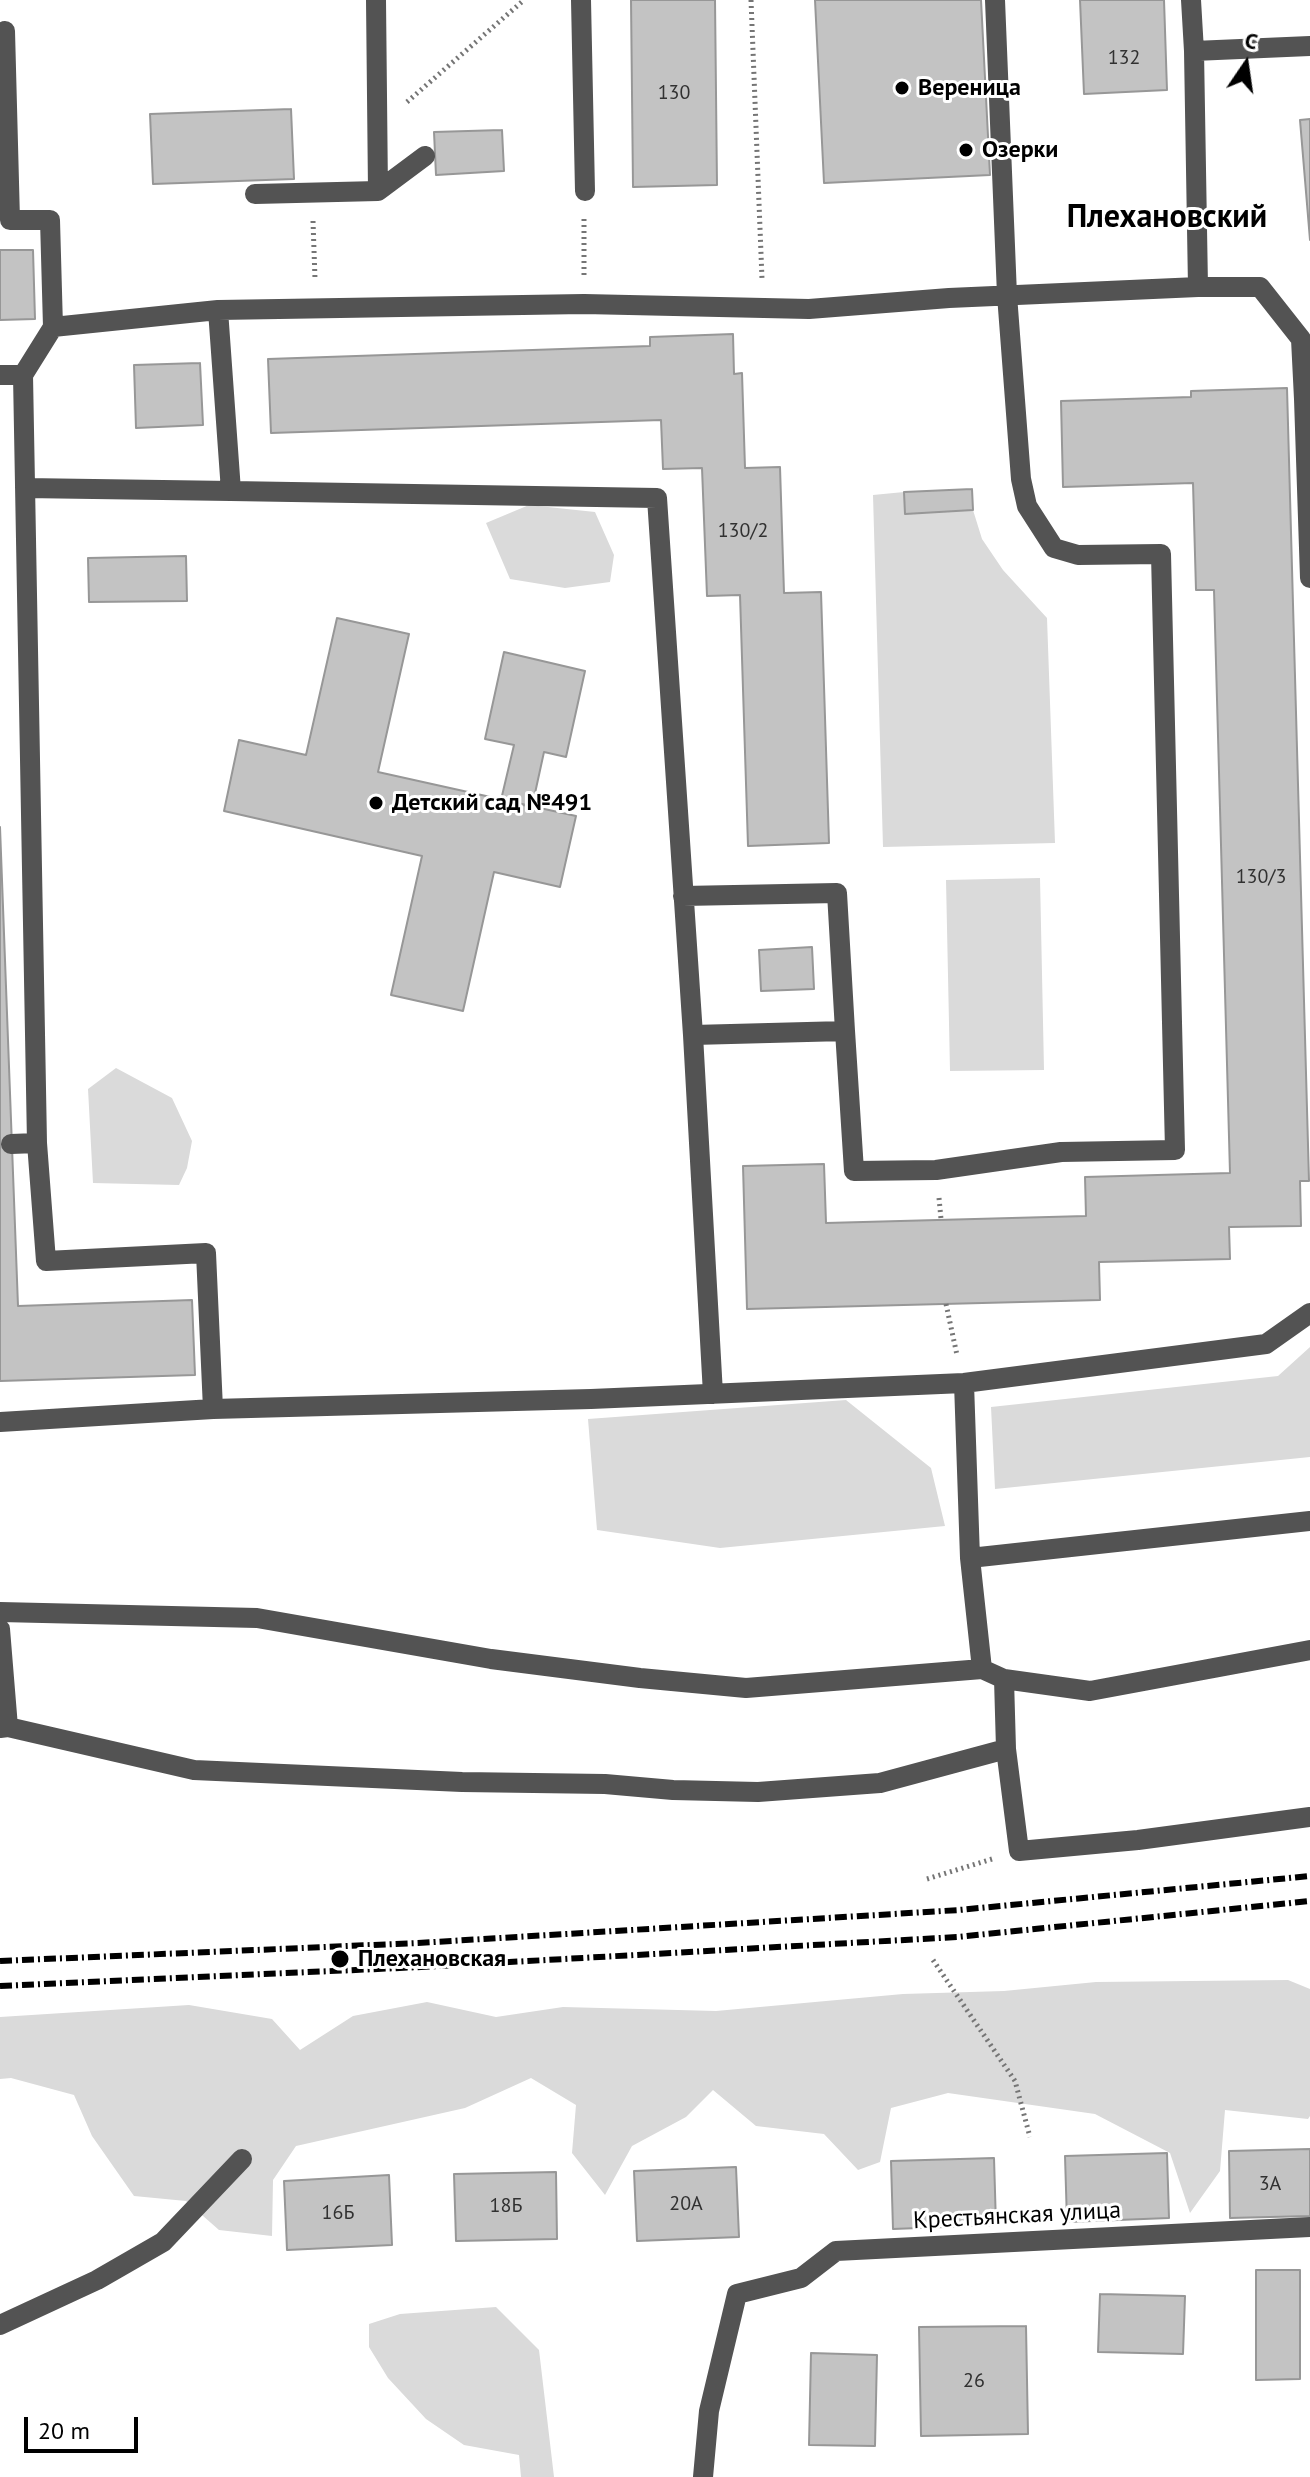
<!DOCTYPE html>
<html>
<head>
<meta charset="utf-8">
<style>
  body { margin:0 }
  #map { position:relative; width:1310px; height:2477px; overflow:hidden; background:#fff; font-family:"PT Sans",sans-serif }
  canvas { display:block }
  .north { position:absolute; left:1206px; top:24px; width:80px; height:80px; -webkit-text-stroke:6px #fff; paint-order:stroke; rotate:13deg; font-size:22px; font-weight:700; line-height:32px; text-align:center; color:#000 }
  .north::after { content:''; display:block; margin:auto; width:28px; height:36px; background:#000; clip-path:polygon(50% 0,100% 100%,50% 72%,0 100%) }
  .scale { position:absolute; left:24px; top:2417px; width:114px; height:36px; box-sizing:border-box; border:4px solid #000; border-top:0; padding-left:10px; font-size:24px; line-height:28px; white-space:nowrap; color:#000; -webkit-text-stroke:6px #fff; paint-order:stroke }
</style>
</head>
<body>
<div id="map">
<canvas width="1310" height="2477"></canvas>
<div class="north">С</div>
<div class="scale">20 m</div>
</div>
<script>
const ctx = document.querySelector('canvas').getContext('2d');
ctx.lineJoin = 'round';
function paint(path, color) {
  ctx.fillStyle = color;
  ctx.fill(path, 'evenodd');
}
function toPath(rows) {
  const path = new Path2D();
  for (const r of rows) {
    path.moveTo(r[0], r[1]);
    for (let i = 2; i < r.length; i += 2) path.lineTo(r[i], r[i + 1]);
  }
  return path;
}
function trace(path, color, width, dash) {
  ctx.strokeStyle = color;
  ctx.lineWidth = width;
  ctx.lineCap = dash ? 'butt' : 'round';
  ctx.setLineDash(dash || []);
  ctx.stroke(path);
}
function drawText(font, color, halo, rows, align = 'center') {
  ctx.font = font + ' "PT Sans",sans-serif';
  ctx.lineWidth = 6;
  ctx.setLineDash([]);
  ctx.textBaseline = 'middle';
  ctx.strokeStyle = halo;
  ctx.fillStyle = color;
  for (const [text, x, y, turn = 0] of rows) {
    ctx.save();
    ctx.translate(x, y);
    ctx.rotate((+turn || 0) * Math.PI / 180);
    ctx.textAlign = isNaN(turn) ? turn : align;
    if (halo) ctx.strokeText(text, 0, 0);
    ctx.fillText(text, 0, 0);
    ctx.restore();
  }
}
paint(toPath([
  [904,492,906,514,973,510,982,539,1003,570,1047,618,1055,843,883,847,873,495],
  [529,505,595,512,614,555,610,582,565,588,510,579,486,523],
  [1040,878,1044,1070,950,1071,946,880],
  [116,1068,172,1098,192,1141,187,1168,179,1185,93,1183,88,1089],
  [1310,1347,1310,1457,995,1489,991,1407,1278,1376],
  [846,1400,931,1468,945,1526,720,1548,597,1530,588,1419],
  [1288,1980,1310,1989,1310,2116,1308,2119,1225,2110,1220,2171,1190,2213,1170,2153,1095,2114,948,2093,891,2108,880,2162,858,2170,824,2134,756,2126,713,2090,686,2117,632,2146,605,2195,572,2153,576,2105,531,2078,465,2108,296,2146,273,2180,272,2236,219,2230,186,2201,134,2196,92,2136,74,2095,11,2078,0,2079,0,2017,189,2005,272,2019,300,2050,353,2016,427,2002,496,2017,563,2007,716,2011,903,1994,1004,1991,1096,1982],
  [496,2307,539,2350,554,2477,521,2477,519,2455,464,2445,426,2419,388,2378,369,2347,369,2324,400,2314]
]), '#dadada');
const building = toPath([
  [631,0,715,0,717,185,633,187,631,0],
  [815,0,981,0,990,175,824,183,815,0],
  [1080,0,1164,0,1167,90,1084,94,1080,0],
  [291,109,294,179,153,184,150,114,291,109],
  [1310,119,1310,240,1300,120,1310,119],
  [502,130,504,171,436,175,434,132,502,130],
  [0,250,33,250,35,319,0,320,0,250],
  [733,334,734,374,742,373,745,468,780,467,784,593,821,592,829,843,748,846,740,595,707,596,702,468,663,469,661,420,271,433,268,359,650,346,650,337,733,334],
  [200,363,203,425,136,428,134,365,200,363],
  [1287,388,1309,1181,1300,1181,1301,1226,1229,1227,1230,1259,1099,1262,1100,1300,747,1309,743,1166,824,1164,826,1223,1086,1216,1085,1177,1230,1173,1214,590,1196,590,1193,483,1063,487,1061,401,1191,397,1191,391,1287,388],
  [972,489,973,510,905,514,904,492,972,489],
  [186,556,187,601,89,602,88,558,186,556],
  [337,618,409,634,378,772,576,816,560,887,494,872,463,1011,391,995,422,856,224,811,239,740,306,755,337,618],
  [504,652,585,671,566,757,544,752,532,807,501,800,514,745,485,739,504,652],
  [0,827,18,1306,192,1300,195,1375,0,1381,0,827],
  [812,947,814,989,761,991,759,950,812,947],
  [1310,2149,1310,2216,1230,2218,1229,2151,1310,2149],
  [1167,2153,1169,2218,1067,2222,1065,2156,1167,2153],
  [994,2158,996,2225,893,2229,891,2161,994,2158],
  [736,2167,739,2237,637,2241,634,2171,736,2167],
  [556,2172,557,2239,456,2241,454,2174,556,2172],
  [389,2175,392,2245,287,2250,284,2181,389,2175],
  [1256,2270,1300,2270,1300,2379,1256,2380,1256,2270],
  [1100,2294,1185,2296,1183,2354,1098,2352,1100,2294],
  [1026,2326,1028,2434,921,2436,919,2327,1026,2326],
  [811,2353,877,2355,875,2446,809,2445,811,2353]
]);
paint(building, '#c3c3c3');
trace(building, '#979797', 2);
trace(toPath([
  [751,0,762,279],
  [407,102,524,0],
  [313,221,315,279],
  [584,275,584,217],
  [939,1198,941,1219],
  [946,1304,957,1355],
  [927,1879,992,1859],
  [933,1960,1015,2081,1030,2137]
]), '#757575', 5, [2, 4]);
trace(toPath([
  [581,0,585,191],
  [1191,0,1194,51,1198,287,1260,287,1301,339,1304,399,1310,399],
  [5,31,10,220,50,220,53,327],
  [1194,51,1310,46],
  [378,191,425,156],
  [255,194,378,191,376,0],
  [218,310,231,491,657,498,693,1035,713,1394],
  [0,375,23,375,53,327,218,310,584,304,809,309,949,298,1198,287],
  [23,375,37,1143,46,1261,206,1253,213,1409],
  [1304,399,1310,578],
  [25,488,231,491],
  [683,896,837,893,845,1031],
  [693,1035,845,1031,854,1171,936,1170,1061,1152,1175,1150,1161,554,1078,555,1054,548,1027,506,1021,479,1007,295,995,0],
  [11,1144,37,1143],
  [964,1383,970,1558,982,1669,1004,1679,1006,1749,1019,1851,1138,1840,1310,1817],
  [0,1422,213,1409,591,1399,964,1383,1266,1344,1310,1313],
  [970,1558,1310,1521],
  [0,1612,257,1618,491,1659,640,1678,746,1688,982,1669],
  [0,1629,8,1727],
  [1004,1679,1090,1691,1310,1650],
  [0,1728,8,1727,194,1770,462,1782,605,1784,673,1790,758,1792,880,1783,1006,1749],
  [0,2325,97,2280,163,2242,242,2159],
  [703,2477,709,2411,737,2294,801,2278,836,2251,1310,2227]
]), '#535353', 20);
trace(toPath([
  [0,1961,418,1943,959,1910,1310,1876],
  [0,1986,421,1967,957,1937,1310,1901]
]), '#000', 6, [12, 4, 2, 4]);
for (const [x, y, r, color] of [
  [902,88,8,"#000"],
  [966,150,8,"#000"],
  [376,803,8,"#000"],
  [340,1959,10,"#000"]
]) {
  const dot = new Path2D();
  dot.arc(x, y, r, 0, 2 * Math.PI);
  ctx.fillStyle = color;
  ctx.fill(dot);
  trace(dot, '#fff', 3);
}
drawText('20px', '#313131', null, [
  ["132",1124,58],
  ["130",674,93],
  ["130/2",743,531],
  ["130/3",1261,877],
  ["3А",1270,2184],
  ["20А",686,2204],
  ["18Б",506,2206],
  ["16Б",338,2213],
  ["26",974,2381]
]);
drawText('bold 24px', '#000', '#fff', [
  ["Вереница",918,88],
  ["Озерки",982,150],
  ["Детский сад №491",392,803],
  ["Плехановская",358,1959]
], 'left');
drawText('24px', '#000', '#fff', [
  ["Крестьянская улица",1017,2216,-3]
]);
drawText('bold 32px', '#000', '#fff', [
  ["Плехановский",1167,218]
]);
</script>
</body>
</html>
